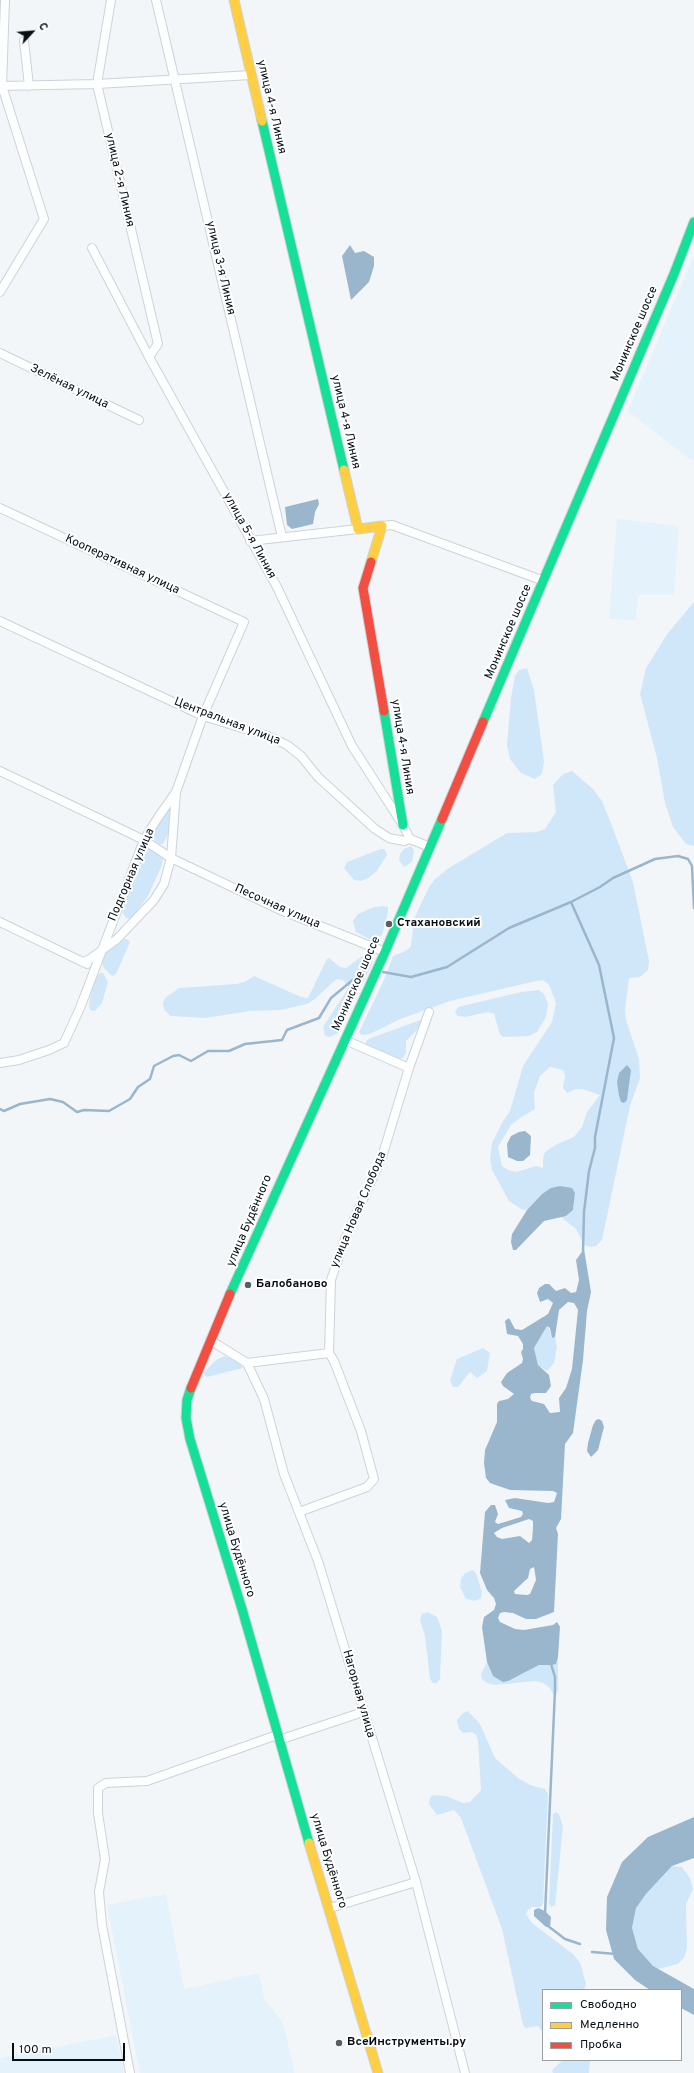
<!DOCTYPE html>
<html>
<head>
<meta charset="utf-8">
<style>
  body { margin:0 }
  #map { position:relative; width:694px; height:2073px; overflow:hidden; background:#f3f6f8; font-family:Overpass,sans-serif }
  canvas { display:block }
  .legend { position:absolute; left:542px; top:1989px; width:140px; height:72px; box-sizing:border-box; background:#fff; border:1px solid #9b9fa1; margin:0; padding:5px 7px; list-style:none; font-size:12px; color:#050e15 }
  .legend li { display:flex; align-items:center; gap:8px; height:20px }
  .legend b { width:20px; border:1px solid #9b9fa1 }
  .north { position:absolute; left:12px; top:12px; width:40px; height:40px; -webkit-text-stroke:3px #fff; paint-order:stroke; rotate:64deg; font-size:11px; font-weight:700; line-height:16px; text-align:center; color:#050e15 }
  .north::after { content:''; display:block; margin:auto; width:14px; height:18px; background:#050e15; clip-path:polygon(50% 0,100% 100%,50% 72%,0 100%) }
  .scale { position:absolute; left:12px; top:2043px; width:113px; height:18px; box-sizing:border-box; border:2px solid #050e15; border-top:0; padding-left:5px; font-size:12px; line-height:14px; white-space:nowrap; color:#050e15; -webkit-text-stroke:3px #fff; paint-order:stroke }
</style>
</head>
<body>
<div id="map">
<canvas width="694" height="2073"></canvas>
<ul class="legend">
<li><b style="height:5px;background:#16e098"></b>Свободно</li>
<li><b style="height:5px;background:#ffcf43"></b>Медленно</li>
<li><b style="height:5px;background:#f24e42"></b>Пробка</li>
</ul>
<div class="north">С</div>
<div class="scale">100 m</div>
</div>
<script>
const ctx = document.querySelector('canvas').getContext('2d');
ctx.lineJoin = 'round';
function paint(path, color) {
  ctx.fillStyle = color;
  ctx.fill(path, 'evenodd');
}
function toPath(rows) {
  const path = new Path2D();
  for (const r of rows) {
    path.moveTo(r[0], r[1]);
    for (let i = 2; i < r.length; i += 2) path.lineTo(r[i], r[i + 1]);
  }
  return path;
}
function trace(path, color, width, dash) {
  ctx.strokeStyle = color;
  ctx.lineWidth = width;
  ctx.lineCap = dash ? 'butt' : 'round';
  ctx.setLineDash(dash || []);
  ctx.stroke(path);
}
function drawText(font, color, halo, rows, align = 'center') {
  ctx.font = font + ' Overpass,sans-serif';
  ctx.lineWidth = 4;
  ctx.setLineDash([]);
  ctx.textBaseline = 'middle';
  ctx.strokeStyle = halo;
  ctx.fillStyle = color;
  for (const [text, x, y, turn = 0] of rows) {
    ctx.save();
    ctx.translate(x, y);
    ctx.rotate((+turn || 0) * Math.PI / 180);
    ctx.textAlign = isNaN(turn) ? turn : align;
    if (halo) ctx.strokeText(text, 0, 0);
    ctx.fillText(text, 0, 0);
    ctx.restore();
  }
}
paint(toPath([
  [694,255,694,460,689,459,628,411],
  [617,519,679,526,674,595,638,595,636,620,609,619],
  [166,1894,184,1989,259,1973,264,1998,283,2023,295,2073,140,2073,107,1905],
  [116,2035,124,2073,0,2073,0,2058]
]), '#e4f2fc');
paint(toPath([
  [694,602,694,846,686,844,673,827,665,803,657,758,640,694,646,668,668,633],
  [527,668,534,690,544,761,542,774,535,779,521,773,510,759,507,745,511,698,515,676,519,670],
  [572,771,593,789,602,801,612,826,633,882,649,961,648,970,640,977,629,978,625,1010,626,1020,639,1059,640,1078,630,1106,602,1240,596,1246,591,1247,584,1245,576,1229,561,1217,566,1216,573,1210,575,1193,542,1194,527,1210,521,1209,509,1201,492,1170,490,1158,492,1143,502,1123,510,1111,523,1066,552,1022,556,1003,549,985,543,980,536,981,450,1001,398,1020,370,1034,361,1035,359,1032,384,980,393,956,406,951,411,946,414,919,429,887,435,879,449,868,507,833,537,832,545,829,556,812,553,785,563,774],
  [550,1067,563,1070,565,1076,563,1088,567,1093,576,1089,582,1089,600,1095,587,1112,582,1127,574,1137,557,1144,545,1152,543,1158,543,1168,536,1166,516,1172,508,1170,502,1166,498,1147,511,1125,520,1118,535,1109,534,1093,540,1076],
  [174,802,169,832,163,844,159,844,153,839,154,833,163,814],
  [411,846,414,850,412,862,404,867,399,860,400,854,404,849],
  [149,848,163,857,162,865,148,896,133,916,130,919,126,918,121,910,143,851],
  [381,849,385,849,387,855,376,872,368,878,361,881,354,880,344,868,347,862],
  [384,906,388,907,388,912,382,935,378,938,369,939,356,932,353,921,358,914,374,907],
  [124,939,127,939,130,942,116,974,112,976,103,967,102,961,105,954],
  [370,954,372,957,372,964,338,1033,330,1037,325,1036,323,1027,349,987,343,980,337,979,332,983,315,999,307,1004,281,1010,250,1011,205,1018,171,1016,164,1010,163,1003,165,998,179,988,236,984,245,982,254,976,301,997,308,998,327,959,329,958,340,967,346,968,364,955],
  [100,973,103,973,108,982,102,1003,95,1011,90,1010,89,1005,90,997,96,977],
  [539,990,544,994,548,1004,546,1017,537,1032,529,1036,503,1037,500,1034,494,1014,488,1012,465,1017,458,1016,455,1013,458,1007,521,992],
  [423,1019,423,1024,406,1041,406,1053,403,1058,398,1059,366,1045,366,1041,371,1038],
  [547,1326,549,1328,552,1338,555,1337,557,1347,554,1363,547,1371,538,1365,534,1348],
  [483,1348,490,1353,487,1371,477,1378,470,1372,458,1387,453,1387,450,1380,457,1359],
  [225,1356,238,1362,243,1368,207,1377,204,1375,204,1372,216,1360],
  [473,1570,476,1573,482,1592,481,1598,475,1601,466,1599,460,1587,461,1579,465,1573],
  [428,1612,437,1617,442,1631,440,1679,437,1683,433,1683,430,1679,425,1636,420,1620,422,1614],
  [558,1657,558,1688,557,1694,554,1695,549,1687,543,1683,535,1681,494,1685,487,1683,482,1679,481,1674,487,1662,493,1676,522,1673,539,1665,552,1665,555,1664],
  [468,1711,480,1724,495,1758,518,1778,530,1785,545,1789,548,1794,543,1903,541,1907,532,1907,528,1910,526,1914,532,1923,573,1954,580,1962,586,1984,584,1990,543,1990,543,2033,538,2026,526,2028,523,2025,502,1929,461,1818,454,1810,437,1815,429,1804,430,1798,433,1795,446,1796,463,1803,470,1802,481,1790,478,1740,476,1735,472,1732,463,1733,459,1729,457,1720,463,1713],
  [556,1812,559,1814,563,1826,555,1905,551,1907,549,1904,553,1814],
  [672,1866,682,1867,690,1878,693,1889,686,1904,687,1948,684,1958,678,1964,658,1969,653,1967,638,1949,632,1929,636,1908,646,1894],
  [563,2060,590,2060,589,2073,553,2073,552,2070]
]), '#d0e7f9');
paint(toPath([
  [350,245,355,253,364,251,374,257,374,266,369,282,351,300,342,256],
  [318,499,319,504,315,512,313,524,292,529,287,525,285,507],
  [627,1065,631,1070,627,1100,624,1103,621,1102,619,1096,617,1082,619,1073],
  [525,1131,531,1136,530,1155,523,1161,517,1161,508,1157,507,1144,511,1136,519,1132],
  [560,1186,572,1188,575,1193,573,1210,566,1216,544,1221,516,1250,513,1250,511,1242,512,1234,527,1210,542,1194,551,1188],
  [584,1249,591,1292,587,1311,583,1360,573,1433,565,1444,561,1519,556,1528,558,1534,554,1612,536,1619,526,1619,513,1613,504,1612,500,1613,498,1618,500,1622,515,1629,524,1630,553,1625,557,1622,560,1627,558,1657,556,1664,552,1665,539,1665,508,1681,503,1682,493,1676,487,1662,482,1627,484,1617,494,1610,496,1604,494,1598,487,1590,480,1573,485,1512,491,1505,495,1505,498,1514,495,1522,498,1524,521,1517,523,1514,522,1511,509,1508,505,1500,515,1498,548,1503,554,1502,557,1493,553,1491,510,1490,490,1483,486,1478,484,1463,485,1450,497,1422,497,1404,499,1401,508,1399,514,1394,503,1386,501,1382,507,1373,522,1363,523,1359,521,1352,523,1349,523,1344,518,1336,507,1334,505,1321,509,1318,515,1329,522,1330,548,1314,553,1303,548,1299,540,1302,537,1293,539,1288,545,1284,549,1284,556,1291,565,1288,571,1293,576,1292,579,1280,576,1260],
  [568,1302,574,1303,578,1310,572,1369,566,1388,559,1398,560,1412,550,1413,544,1404,532,1401,530,1398,531,1394,535,1393,546,1393,551,1386,549,1375,538,1365,534,1348,547,1326,550,1328,552,1338,555,1337,559,1310],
  [529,1519,533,1521,533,1528,532,1540,529,1543,520,1536,502,1539,497,1537,494,1533,502,1528],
  [534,1567,536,1580,530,1594,527,1595,515,1594,514,1591,528,1578,530,1569],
  [599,1419,602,1421,604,1427,598,1450,591,1457,587,1451,588,1443,593,1425,596,1420],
  [694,1817,694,1858,672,1866,646,1894,636,1908,632,1928,638,1949,653,1966,694,1989,694,2015,681,2008,681,1990,650,1990,635,1980,614,1959,606,1930,607,1897,622,1862,648,1837],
  [538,1908,545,1911,551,1917,550,1927,546,1927,534,1916,534,1910]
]), '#9ab6cd');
trace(toPath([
  [571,902,599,965,614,1038,595,1137,595,1148,589,1171,584,1212,583,1251],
  [383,972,411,977,447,967,509,928,571,902,600,887,613,878,655,859,678,856,688,859,692,866,694,908],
  [0,1109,4,1111,20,1104,50,1099,63,1102,77,1112,84,1110,109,1111,130,1099,138,1087,150,1079,154,1066,173,1056,179,1055,191,1061,208,1051,229,1051,245,1044,282,1040,287,1030,319,1018,331,998,366,969],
  [545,1914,555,1690,555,1677,551,1664],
  [548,1926,565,1939,580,1944],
  [592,1952,616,1954]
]), '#9ab6cd', 2.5);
const street = toPath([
  [111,0,97,84,158,344,149,357],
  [156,0,282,537],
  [24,41,29,86],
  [0,86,97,84,251,75],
  [92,248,149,357,277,587,352,746,403,825,410,839,430,847],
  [0,292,44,219,2,86,5,0],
  [0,353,139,420],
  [0,508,244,622,203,716,176,792,159,816,144,840,80,1008,64,1043,49,1050,19,1060,0,1063],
  [382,526,392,525,544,581],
  [250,541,358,529],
  [0,621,203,716,268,736,287,745,301,756,318,777,375,829,389,838,404,841,410,839],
  [0,771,144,840,171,858,278,909,385,952],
  [0,922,87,964],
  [83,962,90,959,117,939,154,900,164,884,171,858,176,792],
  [345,1040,409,1068],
  [210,1340,247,1363,264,1399,284,1474,318,1561,416,1882,465,2073],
  [247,1363,329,1353],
  [299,1512,367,1487,374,1479,361,1431,334,1361,329,1353,331,1280,345,1239,382,1157,409,1068,429,1012],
  [279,1740,363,1712],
  [330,1908,416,1882],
  [130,2073,102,1925,99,1892,105,1859,98,1813,98,1788,106,1783,147,1781,277,1735]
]);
const fast = toPath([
  [262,121,344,470],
  [384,711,403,825],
  [483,722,674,274,694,222],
  [230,1294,385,952,442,819],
  [191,1388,187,1400,186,1418,190,1439,242,1609,309,1843]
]);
const slow = toPath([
  [234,0,262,121],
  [344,470,358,529,382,526,371,562],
  [309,1843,378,2073]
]);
const jam = toPath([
  [371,562,363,588,384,711],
  [442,819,483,722],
  [191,1388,230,1294]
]);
trace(street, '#ccd3d8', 10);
trace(fast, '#ccd3d8', 11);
trace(slow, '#ccd3d8', 11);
trace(jam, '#ccd3d8', 11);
trace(street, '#fdfefe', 8);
trace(fast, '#16e098', 9);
trace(slow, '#ffcf43', 9);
trace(jam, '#f24e42', 9);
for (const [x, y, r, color] of [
  [389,924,4,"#585f64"],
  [248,1285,4,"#585f64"],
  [339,2043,4,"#585f64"]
]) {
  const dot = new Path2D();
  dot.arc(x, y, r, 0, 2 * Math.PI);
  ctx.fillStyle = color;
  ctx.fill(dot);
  trace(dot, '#fff', 1.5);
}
drawText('12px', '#050e15', '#fff', [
  ["улица 4-я Линия",271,107,77],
  ["улица 2-я Линия",119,180,77],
  ["улица 3-я Линия",220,268,77],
  ["Монинское шоссе",635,334,-67],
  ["Зелёная улица",69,387,26],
  ["улица 4-я Линия",345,422,77],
  ["улица 5-я Линия",249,536,61],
  ["Кооперативная улица",122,565,25],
  ["Монинское шоссе",509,632,-67],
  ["Центральная улица",227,722,21],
  ["улица 4-я Линия",402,747,81],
  ["Подгорная улица",132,875,-67],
  ["Песочная улица",277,907,24],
  ["Монинское шоссе",357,984,-66],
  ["улица Новая Слобода",359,1210,-67],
  ["улица Будённого",250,1221,-67],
  ["улица Будённого",236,1550,73],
  ["Нагорная улица",358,1694,74],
  ["улица Будённого",328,1861,73]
]);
drawText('bold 12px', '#050e15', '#fff', [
  ["Стахановский",397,924],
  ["Балобаново",256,1285],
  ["ВсеИнструменты.ру",347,2043]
], 'left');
</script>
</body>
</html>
